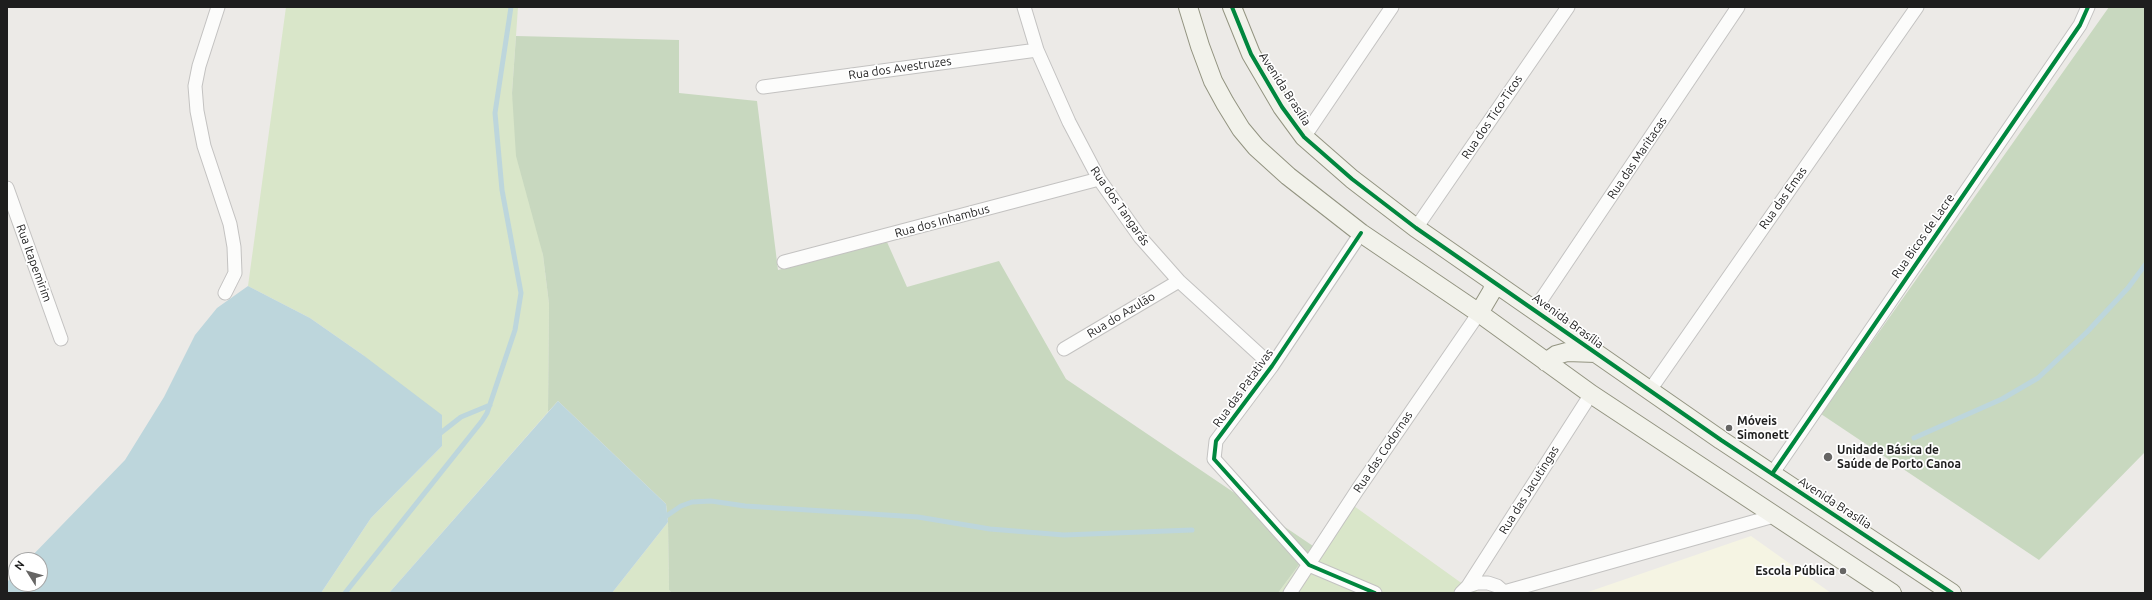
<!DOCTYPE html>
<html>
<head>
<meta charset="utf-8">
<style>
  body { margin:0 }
  #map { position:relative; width:2152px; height:600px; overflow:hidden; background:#eceae7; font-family:Ubuntu,sans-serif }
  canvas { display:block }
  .frame { position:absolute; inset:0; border:8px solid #1e1e1e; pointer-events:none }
  .north { position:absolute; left:8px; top:552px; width:40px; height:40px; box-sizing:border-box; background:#fff; border:1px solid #a5a5a5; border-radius:50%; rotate:307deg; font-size:11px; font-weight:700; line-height:16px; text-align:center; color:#1e1e1e }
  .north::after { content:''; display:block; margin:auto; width:14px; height:18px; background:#666564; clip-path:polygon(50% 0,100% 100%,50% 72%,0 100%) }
</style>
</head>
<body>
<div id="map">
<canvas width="2152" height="600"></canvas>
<div class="frame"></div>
<div class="north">N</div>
</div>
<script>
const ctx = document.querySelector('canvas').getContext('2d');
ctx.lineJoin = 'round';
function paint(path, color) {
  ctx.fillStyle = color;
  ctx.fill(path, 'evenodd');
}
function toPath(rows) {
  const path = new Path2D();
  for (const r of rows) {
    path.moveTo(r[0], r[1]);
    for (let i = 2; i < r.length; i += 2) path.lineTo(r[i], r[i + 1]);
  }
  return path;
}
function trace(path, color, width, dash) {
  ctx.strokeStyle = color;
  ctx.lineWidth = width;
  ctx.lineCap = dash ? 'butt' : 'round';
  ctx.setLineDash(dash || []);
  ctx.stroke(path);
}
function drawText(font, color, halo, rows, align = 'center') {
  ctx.font = font + ' Ubuntu,sans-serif';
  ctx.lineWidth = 3.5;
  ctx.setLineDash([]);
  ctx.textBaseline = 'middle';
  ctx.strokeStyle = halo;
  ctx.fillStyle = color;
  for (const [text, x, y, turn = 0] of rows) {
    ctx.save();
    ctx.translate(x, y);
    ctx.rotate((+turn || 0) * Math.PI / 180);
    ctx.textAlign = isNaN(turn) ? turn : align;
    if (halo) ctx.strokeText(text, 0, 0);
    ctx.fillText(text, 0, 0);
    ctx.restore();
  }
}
paint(toPath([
  [1751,536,1831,593,1585,593]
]), '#f5f4e3');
paint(toPath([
  [286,7,518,7,512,93,543,255,549,304,548,412,389,593,321,593,371,518,442,446,363,355,310,318,248,286],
  [1347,501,1460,582,1479,593,1278,593],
  [668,522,669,590,672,593,612,593]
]), '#d9e6c9');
paint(toPath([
  [2109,7,2145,7,2145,452,2039,560,1821,414],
  [516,36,679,40,679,93,757,101,778,270,887,242,907,287,999,261,1066,379,1313,546,1278,593,672,593,669,590,668,522,666,504,558,401,548,412,549,304,543,255,516,156,512,93]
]), '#c8d8bf');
paint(toPath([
  [248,286,310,318,363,355,442,415,442,446,371,518,321,593,7,593,7,582,16,573,16,584,40,584,40,560,28,560,125,460,164,397,195,335,217,308],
  [558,401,666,504,668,522,612,593,389,593]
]), '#bdd6dc');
trace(toPath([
  [438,435,461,417,490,405],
  [1914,438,2002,399,2038,378,2087,332,2128,288,2145,265],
  [662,519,681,506,692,502,711,501,745,506,918,517,990,529,1064,535,1192,530],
  [345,593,482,421,487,413,515,330,521,293,502,190,495,113,511,7]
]), '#bdd6dc', 5);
const street = toPath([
  [218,7,199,66,195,86,197,111,204,146,230,224,234,247,235,273,225,293],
  [1024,7,1037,50,1069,122,1099,179,1140,237,1179,281,1272,366],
  [763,87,1037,50],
  [1304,137,1392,7],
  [7,188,61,339],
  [1416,228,1568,7],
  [1361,233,1272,366,1216,441,1214,459,1309,565,1375,593],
  [784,262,1099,179],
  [1535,309,1738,7],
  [1064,349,1179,281],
  [1650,390,1917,7],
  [1772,474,2080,25,2088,7],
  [1468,586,1591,394],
  [1504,592,1774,516],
  [1290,593,1358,489,1479,313],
  [1461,593,1468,586,1477,583,1488,583,1497,586,1505,593]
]);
const secondary = toPath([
  [1188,7,1200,46,1213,81,1225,103,1241,129,1256,147,1288,176,1361,233,1479,313,1591,394,1892,593],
  [1232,7,1251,54,1282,107,1304,137,1352,179,1416,228,1721,440,1952,593],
  [1479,313,1492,291,1494,282],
  [1546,362,1556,355,1567,352,1596,353]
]);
trace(street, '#c3c2c1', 15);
trace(secondary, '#939481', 20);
trace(street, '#fcfcfb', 13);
trace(secondary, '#f2f2eb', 18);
trace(toPath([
  [1232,7,1251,54,1282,107,1304,137,1352,179,1416,228,1721,440,1952,593],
  [1361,233,1272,366,1216,441,1214,459,1309,565,1375,593],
  [1772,474,2080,25,2088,7]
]), '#00873e', 4);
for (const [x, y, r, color] of [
  [1729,428,4,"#666564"],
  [1828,457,5,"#666564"],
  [1843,571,4,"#666564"]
]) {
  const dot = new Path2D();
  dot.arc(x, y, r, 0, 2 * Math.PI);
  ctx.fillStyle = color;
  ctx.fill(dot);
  trace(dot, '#fff', 1.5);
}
drawText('12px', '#1e1e1e', '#fff', [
  ["Rua dos Avestruzes",900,68,-8],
  ["Avenida Brasília",1285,89,57],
  ["Rua dos Tico-Ticos",1492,117,-56],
  ["Rua das Maritacas",1637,158,-56],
  ["Rua das Emas",1783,198,-55],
  ["Rua dos Tangarás",1120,206,55],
  ["Rua dos Inhambus",942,221,-15],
  ["Rua Bicos de Lacre",1923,236,-55],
  ["Rua Itapemirim",34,263,70],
  ["Rua do Azulão",1121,315,-31],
  ["Avenida Brasília",1568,321,36],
  ["Rua das Patativas",1243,388,-54],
  ["Rua das Codornas",1383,452,-56],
  ["Rua das Jacutingas",1529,490,-58],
  ["Avenida Brasília",1835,503,33]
]);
drawText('bold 12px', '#1e1e1e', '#fff', [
  ["Móveis",1737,421],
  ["Simonett",1737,435],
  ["Unidade Básica de",1837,450],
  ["Saúde de Porto Canoa",1837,464],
  ["Escola Pública",1835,571,"right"]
], 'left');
</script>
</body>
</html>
